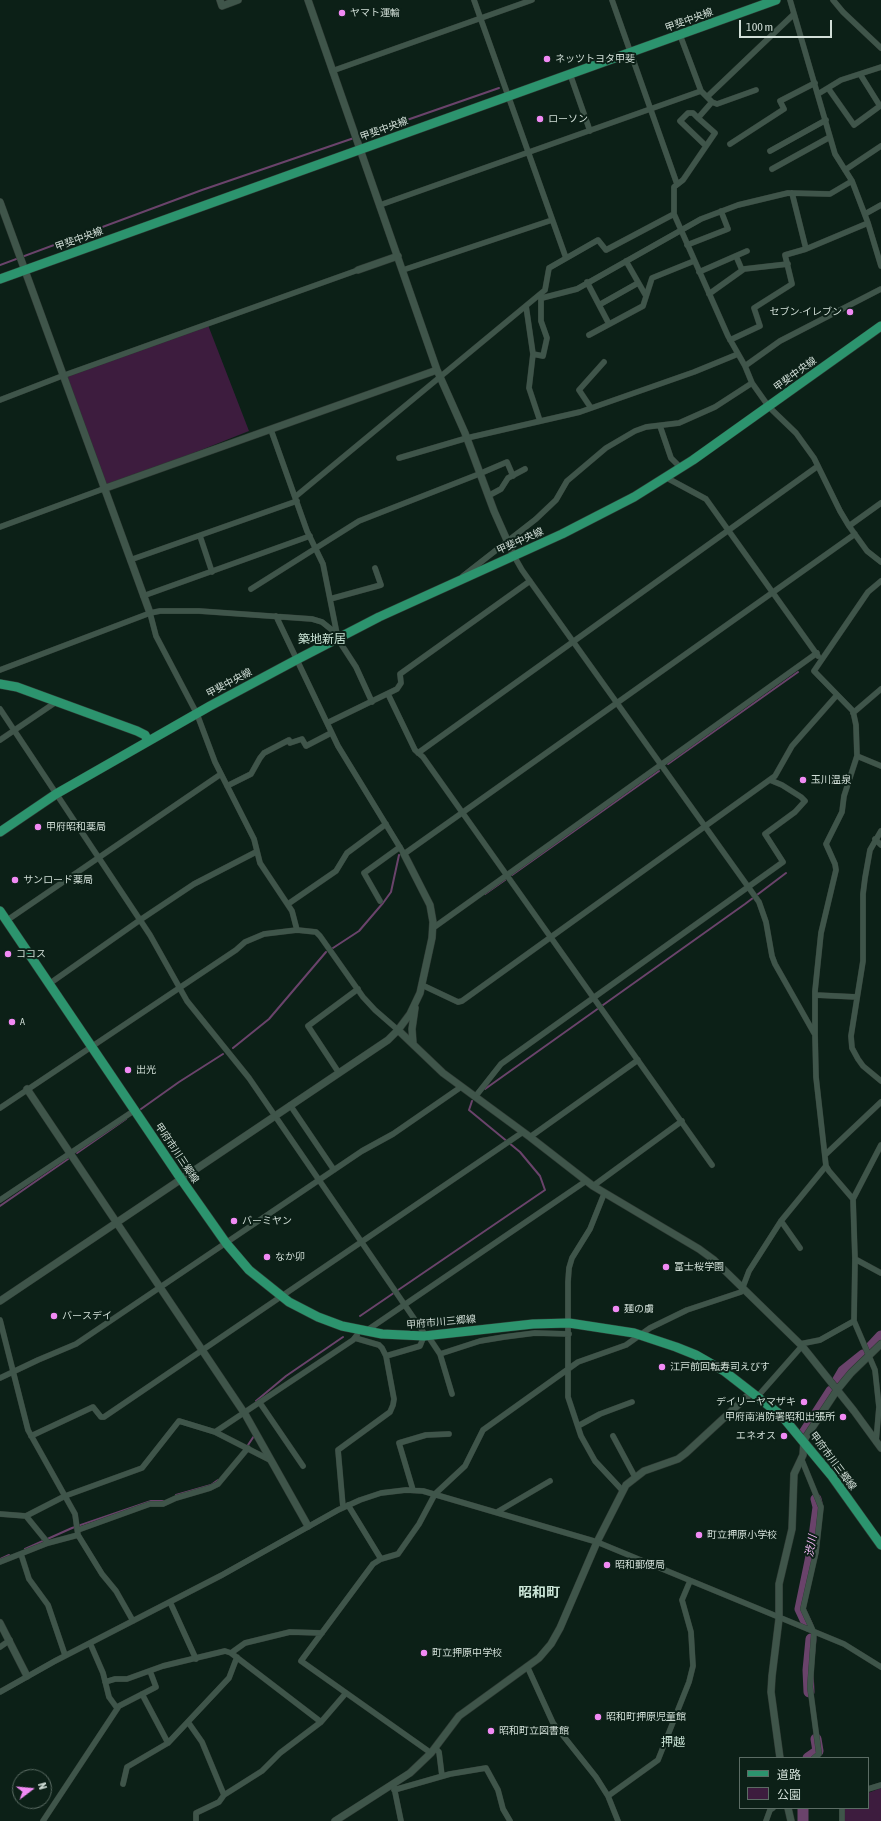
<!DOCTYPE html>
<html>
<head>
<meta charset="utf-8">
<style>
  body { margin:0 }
  #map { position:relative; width:881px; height:1821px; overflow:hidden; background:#0c2017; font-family:"Asap Condensed","Noto Sans JP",sans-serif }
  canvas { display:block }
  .legend { position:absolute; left:739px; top:1757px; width:130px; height:52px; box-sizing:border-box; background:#0c2017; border:1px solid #5b6c64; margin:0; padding:5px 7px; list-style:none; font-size:12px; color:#d2dfd8 }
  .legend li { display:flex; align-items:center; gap:8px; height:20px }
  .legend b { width:20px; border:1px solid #5b6c64 }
  .north { position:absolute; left:12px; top:1769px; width:40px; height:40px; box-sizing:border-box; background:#0c2017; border:1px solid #5b6c64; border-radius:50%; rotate:74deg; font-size:11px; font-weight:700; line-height:16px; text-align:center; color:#d2dfd8 }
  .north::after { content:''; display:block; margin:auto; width:14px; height:18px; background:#f18af4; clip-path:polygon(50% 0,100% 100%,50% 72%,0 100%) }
  .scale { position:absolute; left:739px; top:20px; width:93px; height:18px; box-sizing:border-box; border:2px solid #d2dfd8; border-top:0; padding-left:5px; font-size:12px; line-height:14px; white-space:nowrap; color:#d2dfd8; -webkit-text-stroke:3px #0c2017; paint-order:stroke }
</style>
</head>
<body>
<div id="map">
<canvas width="881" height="1821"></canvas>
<ul class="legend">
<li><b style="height:5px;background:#2c946e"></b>道路</li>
<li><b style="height:11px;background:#3d1c3e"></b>公園</li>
</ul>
<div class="north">N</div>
<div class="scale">100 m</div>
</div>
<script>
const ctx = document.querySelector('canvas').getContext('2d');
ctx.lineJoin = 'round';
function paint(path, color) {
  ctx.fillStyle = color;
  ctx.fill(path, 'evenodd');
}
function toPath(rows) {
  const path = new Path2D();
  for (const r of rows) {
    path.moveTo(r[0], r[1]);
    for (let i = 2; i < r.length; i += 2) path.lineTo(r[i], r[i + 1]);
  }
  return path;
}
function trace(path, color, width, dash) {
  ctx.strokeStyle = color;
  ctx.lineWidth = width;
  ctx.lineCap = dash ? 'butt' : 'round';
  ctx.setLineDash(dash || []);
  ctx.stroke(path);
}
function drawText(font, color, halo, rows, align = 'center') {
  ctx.font = font + ' "Asap Condensed","Noto Sans JP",sans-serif';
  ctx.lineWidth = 4;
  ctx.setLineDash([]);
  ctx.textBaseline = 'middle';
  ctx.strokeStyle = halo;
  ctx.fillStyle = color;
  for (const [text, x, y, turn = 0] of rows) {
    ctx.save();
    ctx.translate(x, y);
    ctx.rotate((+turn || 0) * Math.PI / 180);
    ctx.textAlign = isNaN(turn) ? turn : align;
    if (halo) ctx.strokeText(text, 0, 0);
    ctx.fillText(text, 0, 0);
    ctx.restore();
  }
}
paint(toPath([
  [208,325,249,431,103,489,62,376],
  [881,1788,881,1821,843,1821,844,1808,868,1808,868,1793]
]), '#3d1c3e');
trace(toPath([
  [358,137,499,88],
  [0,265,202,190,354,138],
  [668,764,798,672],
  [512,875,659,771],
  [485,894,505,880],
  [333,948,359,931,383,903,391,892,399,855],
  [233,1048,269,1019,326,952],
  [485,1089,745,904,786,873],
  [141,1109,179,1082,223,1054],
  [77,1153,126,1119],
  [0,1206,68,1159],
  [360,1316,545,1190,540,1176,520,1152,469,1110,472,1101],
  [256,1401,286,1376,343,1337],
  [248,1445,254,1436],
  [176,1495,211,1485,218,1480],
  [25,1549,72,1528,151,1501,165,1501],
  [0,1559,9,1555]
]), '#6a436b', 2);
trace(toPath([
  [869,1349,881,1336],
  [836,1383,843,1371,863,1355],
  [804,1433,831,1391],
  [808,1626,800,1609,812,1551,818,1507,816,1499],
  [809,1692,808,1670,811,1639],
  [808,1758,818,1751,816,1739],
  [803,1821,803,1808]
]), '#6a436b', 11);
const minor = toPath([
  [474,0,566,258],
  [612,0,677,184],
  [790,0,835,154,852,181,868,223,881,266],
  [833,0,843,12,881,48],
  [680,35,701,91,712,102,717,104,756,90],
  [332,71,532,0],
  [570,74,590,131],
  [828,88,854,125,880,106,860,74],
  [818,94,841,80,881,67],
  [708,96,794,14],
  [712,102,698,118,715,133,683,180,674,187,674,214,728,336,745,366,752,383,769,407,796,433,814,458,840,511,849,526,867,551,881,562],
  [698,118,693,113,688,113,680,121,706,146],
  [730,144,784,109,780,101,815,83],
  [770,151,826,120],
  [772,169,830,137],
  [845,170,881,146],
  [792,193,806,249],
  [380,205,701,91],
  [865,214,881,205],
  [687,245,728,229,721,211],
  [736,256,742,270],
  [626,261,646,296],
  [403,270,552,220],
  [699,272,747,251],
  [587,282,609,324],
  [709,294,744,269,788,264],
  [542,298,577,289,701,219,738,205,788,193,830,194,852,181],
  [599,305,638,283],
  [526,306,533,354],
  [589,335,643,306,652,278,694,261],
  [730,340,760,326,754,308,792,284,785,255,806,249,868,223],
  [745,366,780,341,881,289],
  [0,400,62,376,358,270],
  [591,408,579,390,604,362],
  [540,421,529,388,533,354,543,356,547,338,541,321,541,296],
  [660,426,671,458,681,468],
  [271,430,307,531,323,564,337,634],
  [399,458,467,438,580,412,694,372,738,354],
  [667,478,706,499,818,656],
  [488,496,501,489,508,478,525,469],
  [295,497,545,290,549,268,598,240,606,250,674,214],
  [849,526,881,503],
  [0,527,103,489],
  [200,536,212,572],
  [514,556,522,570,759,902,766,922,772,956,775,964,814,1033],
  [130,560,297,501],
  [463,576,536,519,556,500,567,481,606,448,635,431,646,427,679,423,715,407,752,383],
  [251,589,359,521,479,474,507,462,513,476],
  [143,596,310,536],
  [330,599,381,585,375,568],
  [150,613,156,636,197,714,215,762,254,839,260,863,292,911,297,930],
  [276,616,338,746,404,854,855,534],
  [0,670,150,613,160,611,199,611,312,619,322,622,332,630,356,667,372,702],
  [388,694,415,750,423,757,712,1165],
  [0,709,150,935,187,1001,249,1078,426,1336],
  [853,713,881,689],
  [327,723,397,689,401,683,400,674,530,581],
  [0,740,56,702],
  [418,753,818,466],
  [857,756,881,766],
  [227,786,251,774,260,758,264,753,289,740,290,743,302,739,306,746,331,733],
  [881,831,870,850,865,878,863,894,863,961,851,1036,852,1048,858,1059,863,1066,881,1081],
  [875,839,881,845],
  [380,901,364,873,400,847],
  [288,904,336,871,347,853,386,824],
  [6,921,221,774],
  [433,928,817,653],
  [49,984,140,920,194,884,256,852],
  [422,985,458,1002,462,1001,775,776,792,746,837,695],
  [815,995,857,997],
  [339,1073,308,1026,358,989],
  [475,1097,501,1064,783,862,765,834,795,812,805,801,801,797,782,785,770,780],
  [290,1105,334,1170],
  [0,1108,236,950,245,942,264,934,297,930,316,932,320,936,363,997,375,1010,398,1030],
  [530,1137,638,1060],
  [825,1155,881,1102],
  [593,1186,682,1121],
  [604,1194,590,1229,572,1258,569,1268,568,1282,568,1397,581,1436,595,1461,623,1491],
  [853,1199,881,1145],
  [0,1200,135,1110],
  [781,1221,800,1248],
  [855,1259,881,1273],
  [0,1320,28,1430,75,1514,78,1535,102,1574,116,1591,133,1621],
  [366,1331,586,1181],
  [428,1336,440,1354,452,1394],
  [800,1344,820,1340,854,1321],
  [440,1354,480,1341,504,1337,535,1333,569,1334],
  [386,1356,420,1346,424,1336],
  [0,1378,38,1360,76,1344,362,1151,393,1134,461,1087],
  [758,1396,802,1346],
  [260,1403,303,1466],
  [578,1426,600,1414,632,1402],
  [215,1432,353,1340,357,1335],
  [31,1436,93,1407,101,1417,104,1417,523,1132],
  [613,1436,635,1477],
  [876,1442,879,1407,875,1370,854,1321,855,1259,853,1199,829,1171,826,1166,816,1077,815,1034,815,991,821,933,836,870,835,864,826,844,842,812,844,796,857,756,856,725,853,711,814,671,868,592,881,581],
  [801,1458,821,1507,816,1552,803,1609,814,1633,810,1687,819,1754,814,1758],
  [413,1490,399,1443,426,1435,449,1434],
  [348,1505,381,1559],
  [343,1507,338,1450,390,1412,393,1405,394,1399,386,1356,382,1348,379,1345,355,1338],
  [497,1512,550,1481],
  [0,1514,26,1516,65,1496,142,1468,179,1421,215,1432,270,1460],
  [26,1516,48,1543],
  [78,1530,150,1504,163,1504,176,1498,210,1488,218,1484,248,1448],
  [21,1554,29,1579,48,1605,65,1655],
  [0,1562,48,1543,78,1535],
  [170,1602,196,1659],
  [90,1643,103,1673,109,1697,117,1708],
  [0,1647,10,1640],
  [231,1653,245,1643,290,1632,322,1633],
  [527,1666,553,1723,596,1777,608,1796],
  [105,1682,115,1679,127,1679,163,1666,225,1651,231,1653,321,1722],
  [0,1692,55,1661,222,1575,338,1510,360,1500,381,1493,406,1490,423,1491,597,1542,844,1644,881,1667],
  [142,1694,168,1743],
  [188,1722,202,1742,224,1795,219,1802,196,1813,196,1821],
  [435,1748,439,1752,442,1776],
  [431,1753,301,1661,373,1564,381,1559,398,1554,419,1524,435,1494,465,1466,483,1430,578,1362,626,1345,650,1328,687,1310,741,1292,749,1271,781,1221,826,1166],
  [123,1784,127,1767,168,1743,229,1678,237,1657],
  [394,1787,401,1821],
  [868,1789,881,1785],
  [394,1790,450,1774,486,1768,498,1790,503,1809,510,1821],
  [224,1795,262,1771,280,1753,321,1722,346,1693],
  [43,1821,119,1706,156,1687,150,1671],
  [618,1821,608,1796,658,1760,689,1682,693,1666,691,1632,682,1600,690,1581],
  [766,1821,770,1810,773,1808],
  [842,1821,842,1808]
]);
const tertiary = toPath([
  [220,0,222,6,238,0],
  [308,0,437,370,465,433,494,511,514,556],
  [0,202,150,613],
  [358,270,398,256],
  [103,489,437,370],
  [398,1030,443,1073,530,1137,593,1186,699,1249,714,1260,802,1346,854,1411,881,1448],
  [413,1043,412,1029,415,1008],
  [27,1089,245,1414,308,1526],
  [0,1301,388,1040,398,1030,410,1014,420,993,432,938,433,922,430,905,404,854],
  [0,1623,27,1676],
  [780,1758,771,1692,772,1676,779,1619,779,1584,792,1529,794,1474,803,1455,804,1440,837,1390,851,1373,881,1344],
  [788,1808,791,1821],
  [335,1821,410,1773,431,1753,459,1716,539,1658,551,1644,560,1628,597,1542,626,1485,644,1471,678,1459,686,1453,752,1392]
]);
const primary = toPath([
  [0,279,776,0],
  [0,684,17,687,137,731,145,735,148,741],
  [0,832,56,794,210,706,296,660,379,617,562,534,634,497,693,460,881,326],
  [0,911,181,1179,226,1243,249,1270,289,1302,318,1317,342,1326,382,1334,424,1336,533,1324,569,1323,634,1333,676,1347,696,1355,724,1371,782,1416,831,1475,881,1545]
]);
trace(minor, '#2e3933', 6);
trace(tertiary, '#2e3933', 8);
trace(primary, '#2e3933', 10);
trace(minor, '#3f554a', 5.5);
trace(tertiary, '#3f554a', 7);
trace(primary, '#2c946e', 9);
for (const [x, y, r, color] of [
  [342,13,4,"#f18af4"],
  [547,59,4,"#f18af4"],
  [540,119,4,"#f18af4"],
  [850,312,4,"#f18af4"],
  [803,780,4,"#f18af4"],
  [38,827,4,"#f18af4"],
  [15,880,4,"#f18af4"],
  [8,954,4,"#f18af4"],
  [12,1022,4,"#f18af4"],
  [128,1070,4,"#f18af4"],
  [234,1221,4,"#f18af4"],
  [267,1257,4,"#f18af4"],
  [666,1267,4,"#f18af4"],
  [616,1309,4,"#f18af4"],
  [54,1316,4,"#f18af4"],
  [662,1367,4,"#f18af4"],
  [804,1402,4,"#f18af4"],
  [843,1417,4,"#f18af4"],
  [784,1436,4,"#f18af4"],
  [699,1535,4,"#f18af4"],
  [607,1565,4,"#f18af4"],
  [424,1653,4,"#f18af4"],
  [598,1717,4,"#f18af4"],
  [491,1731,4,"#f18af4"]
]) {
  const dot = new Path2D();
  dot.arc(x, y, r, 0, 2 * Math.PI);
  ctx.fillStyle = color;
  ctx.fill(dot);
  trace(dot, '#0c2017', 1.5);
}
drawText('10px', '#d2dfd8', '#0c2017', [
  ["ヤマト運輸",350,13],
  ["ネッツトヨタ甲斐",555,59],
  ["ローソン",548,119],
  ["セブン-イレブン",842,312,"right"],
  ["玉川温泉",811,780],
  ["甲府昭和薬局",46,827],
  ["サンロード薬局",23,880],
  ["ココス",16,954],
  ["A",20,1022],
  ["出光",136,1070],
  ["バーミヤン",242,1221],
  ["なか卯",275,1257],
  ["富士桜学園",674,1267],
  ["麺の虜",624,1309],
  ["バースデイ",62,1316],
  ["江戸前回転寿司えびす",670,1367],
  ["デイリーヤマザキ",796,1402,"right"],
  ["甲府南消防署昭和出張所",835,1417,"right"],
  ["エネオス",776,1436,"right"],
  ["町立押原小学校",707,1535],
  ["昭和郵便局",615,1565],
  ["町立押原中学校",432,1653],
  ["昭和町押原児童館",606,1717],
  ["昭和町立図書館",499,1731]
], 'left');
drawText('10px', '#d2dfd8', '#0c2017', [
  ["甲斐中央線",689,20,-20],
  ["甲斐中央線",384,129,-20],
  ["甲斐中央線",79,239,-20],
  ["甲斐中央線",795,374,-36],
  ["甲斐中央線",520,541,-24],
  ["甲斐中央線",229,683,-28],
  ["甲府市川三郷線",177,1153,56],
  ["甲府市川三郷線",441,1322,-5],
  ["甲府市川三郷線",833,1461,53]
]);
drawText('italic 11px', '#fbbdfc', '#0c2017', [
  ["渋川",811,1546,-80]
]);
drawText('12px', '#cce6d8', '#0c2017', [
  ["築地新居",322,639],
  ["押越",673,1742]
]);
drawText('bold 14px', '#cce6d8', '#0c2017', [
  ["昭和町",539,1593]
]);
</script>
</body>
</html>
